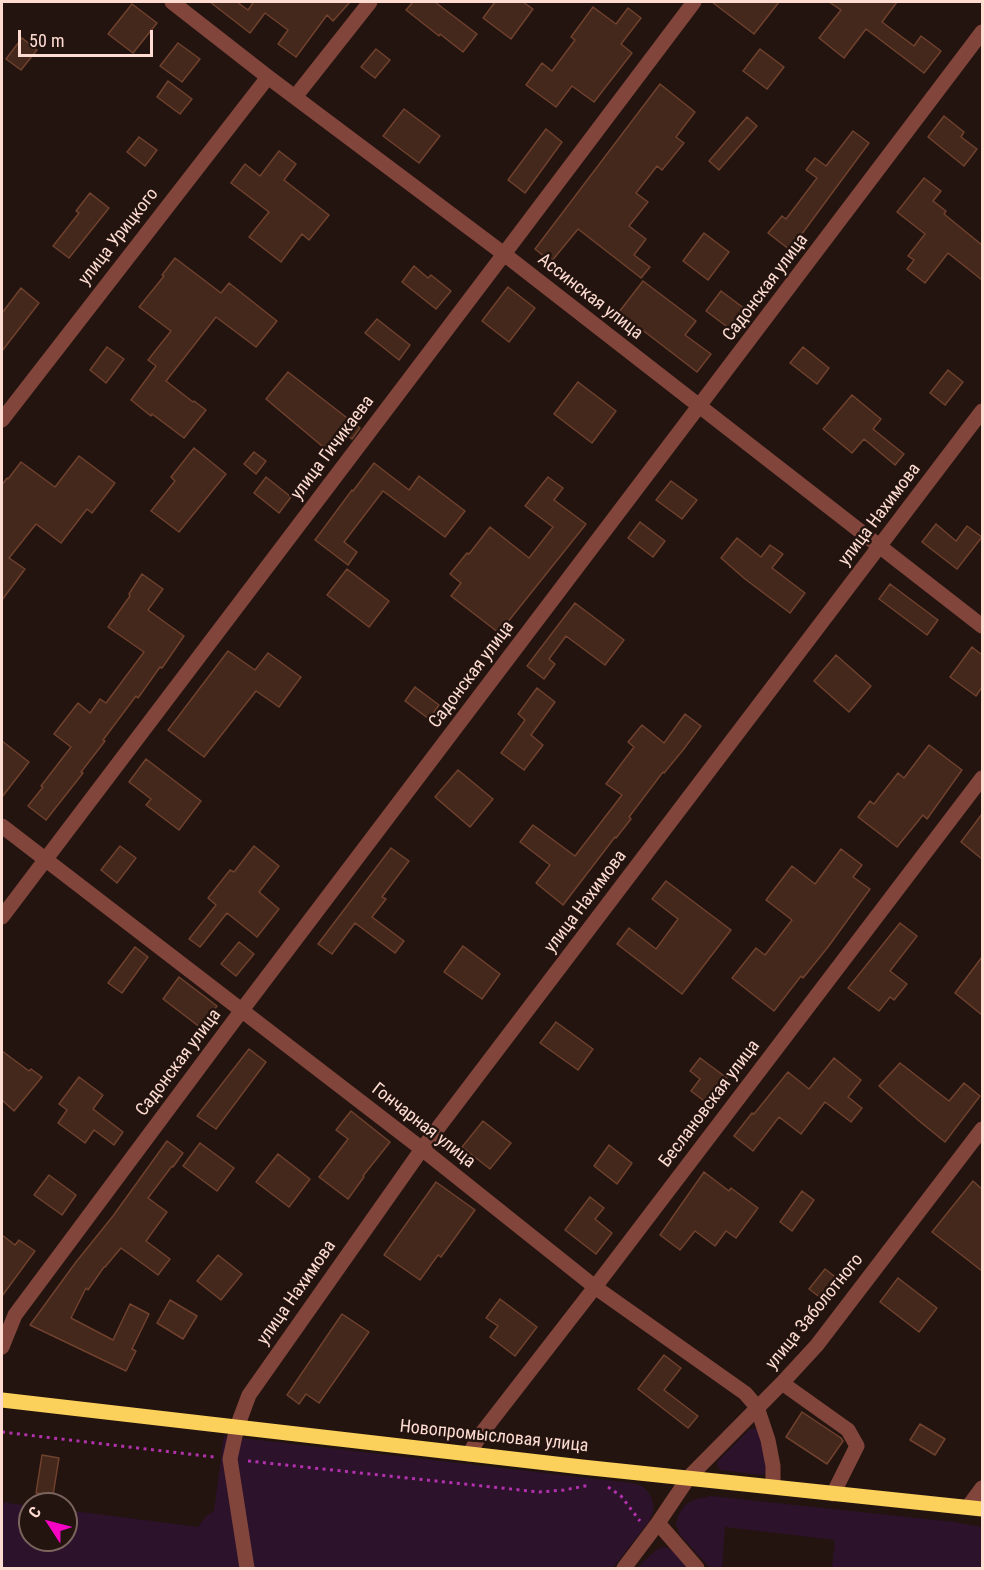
<!DOCTYPE html>
<html>
<head>
<meta charset="utf-8">
<style>
  body { margin:0 }
  #map { position:relative; width:984px; height:1570px; overflow:hidden; background:#23140f; font-family:"Roboto Condensed",sans-serif }
  canvas { display:block }
  .frame { position:absolute; inset:0; border:3px solid #fedcd2; pointer-events:none }
  .north { position:absolute; left:18px; top:1492px; width:60px; height:60px; box-sizing:border-box; background:#23140f; border:2px solid #7b645d; border-radius:50%; rotate:306deg; font-size:16px; font-weight:700; line-height:24px; text-align:center; color:#fedcd2 }
  .north::after { content:''; display:block; margin:auto; width:21px; height:27px; background:#f705c5; clip-path:polygon(50% 0,100% 100%,50% 72%,0 100%) }
  .scale { position:absolute; left:18px; top:30px; width:135px; height:27px; box-sizing:border-box; border:3px solid #fedcd2; border-top:0; padding-left:8px; font-size:18px; line-height:21px; white-space:nowrap; color:#fedcd2; -webkit-text-stroke:4px #23140f; paint-order:stroke }
</style>
</head>
<body>
<div id="map">
<canvas width="984" height="1570"></canvas>
<div class="frame"></div>
<div class="north">С</div>
<div class="scale">50 m</div>
</div>
<script>
const ctx = document.querySelector('canvas').getContext('2d');
ctx.lineJoin = 'round';
function paint(path, color) {
  ctx.fillStyle = color;
  ctx.fill(path, 'evenodd');
}
function toPath(rows) {
  const path = new Path2D();
  for (const r of rows) {
    path.moveTo(r[0], r[1]);
    for (let i = 2; i < r.length; i += 2) path.lineTo(r[i], r[i + 1]);
  }
  return path;
}
function trace(path, color, width, dash) {
  ctx.strokeStyle = color;
  ctx.lineWidth = width;
  ctx.lineCap = dash ? 'butt' : 'round';
  ctx.setLineDash(dash || []);
  ctx.stroke(path);
}
function drawText(font, color, halo, rows, align = 'center') {
  ctx.font = font + ' "Roboto Condensed",sans-serif';
  ctx.lineWidth = 5;
  ctx.setLineDash([]);
  ctx.textBaseline = 'middle';
  ctx.strokeStyle = halo;
  ctx.fillStyle = color;
  for (const [text, x, y, turn = 0] of rows) {
    ctx.save();
    ctx.translate(x, y);
    ctx.rotate((+turn || 0) * Math.PI / 180);
    ctx.textAlign = isNaN(turn) ? turn : align;
    if (halo) ctx.strokeText(text, 0, 0);
    ctx.fillText(text, 0, 0);
    ctx.restore();
  }
}
paint(toPath([
  [753,1428,758,1429,768,1471,765,1474,761,1475,721,1470,718,1468,717,1465,718,1461,749,1430],
  [224,1436,632,1483,642,1486,648,1492,652,1499,654,1510,650,1520,613,1568,2,1568,2,1502,30,1506,30,1540,66,1540,66,1510,198,1527,206,1516,214,1511],
  [711,1496,954,1522,982,1527,982,1568,832,1568,835,1540,725,1527,722,1568,710,1568,680,1535,676,1524,679,1514,686,1504,696,1499],
  [662,1547,668,1548,679,1555,690,1568,637,1568,655,1551]
]), '#2d122b');
const building = toPath([
  [210,2,237,2,248,10,253,3,251,2,350,2,333,21,327,15,296,57,278,44,288,30,265,13,250,33,210,2],
  [413,2,435,2,477,34,463,52,440,34,439,36,406,10,413,2],
  [495,2,523,2,533,9,511,39,483,18,495,2],
  [712,2,779,2,754,34,712,2],
  [829,2,897,2,882,22,914,46,921,36,941,51,924,73,866,29,844,58,819,38,841,10,829,2],
  [132,4,157,23,133,53,108,34,132,4],
  [593,7,616,24,628,8,641,18,621,44,632,53,594,102,572,86,556,107,526,85,542,63,552,71,575,40,571,37,593,7],
  [22,38,37,50,21,70,6,59,22,38],
  [178,43,200,59,182,82,160,66,178,43],
  [376,49,390,60,375,78,361,67,376,49],
  [760,49,784,67,767,89,743,71,760,49],
  [168,81,192,99,180,114,157,97,168,81],
  [660,84,695,112,676,137,684,143,662,170,657,166,636,193,648,202,629,226,646,239,634,255,650,267,641,278,578,229,551,262,535,249,660,84],
  [404,109,440,136,419,163,383,136,404,109],
  [944,116,964,132,961,137,977,149,964,166,928,137,944,116],
  [747,117,757,126,719,170,709,161,747,117],
  [546,129,562,142,525,193,508,180,546,129],
  [853,131,869,143,790,250,768,233,782,216,786,219,817,178,806,170,815,158,826,166,853,131],
  [139,137,157,150,145,166,127,152,139,137],
  [279,151,296,164,284,180,329,215,309,240,302,234,281,262,249,237,269,212,231,183,245,164,260,176,279,151],
  [924,178,941,191,933,201,946,211,944,214,982,245,982,280,948,253,925,283,907,269,914,260,908,256,925,234,897,212,924,178],
  [90,193,109,208,69,258,53,246,79,213,76,211,90,193],
  [704,233,729,252,708,280,683,261,704,233],
  [175,258,221,293,229,283,277,321,256,347,216,317,184,358,166,381,193,402,194,401,206,410,184,438,152,414,151,416,131,400,156,366,148,360,171,331,139,307,164,276,162,275,175,258],
  [414,266,428,278,431,275,451,291,436,309,402,282,414,266],
  [643,281,696,321,685,335,711,354,697,372,619,312,643,281],
  [508,287,535,308,509,342,482,321,508,287],
  [21,288,39,303,2,351,2,313,21,288],
  [721,291,745,309,730,329,706,311,721,291],
  [377,319,410,345,399,360,365,333,377,319],
  [107,347,124,359,106,383,90,370,107,347],
  [803,347,829,368,817,384,790,363,803,347],
  [948,370,963,382,945,405,930,393,948,370],
  [288,372,360,428,352,439,343,432,328,451,266,399,288,372],
  [578,382,616,411,592,443,554,414,578,382],
  [852,395,881,419,873,429,904,454,895,465,864,439,852,453,823,429,852,395],
  [194,448,226,474,179,532,151,511,175,481,171,477,194,448],
  [254,452,266,461,256,474,244,464,254,452],
  [79,456,115,483,92,513,87,509,61,543,36,524,9,558,25,569,2,600,2,485,7,478,8,479,21,462,55,487,79,456],
  [374,463,409,490,419,476,465,511,445,537,383,491,344,542,357,552,348,565,315,540,352,490,353,491,374,463],
  [266,477,291,497,279,513,254,493,266,477],
  [548,477,563,488,554,500,586,524,499,633,451,596,461,583,450,574,467,553,469,554,490,527,529,558,553,527,525,506,548,477],
  [671,481,697,500,682,519,656,500,671,481],
  [640,522,665,541,653,557,628,538,640,522],
  [936,524,956,541,967,526,982,537,957,569,922,542,936,524],
  [737,538,761,557,770,545,783,554,772,568,805,593,790,613,745,579,721,558,737,538],
  [347,569,389,601,369,627,327,595,347,569],
  [142,574,163,589,148,610,184,636,162,668,160,667,138,698,136,696,103,740,105,741,81,772,83,773,46,820,28,806,43,787,41,786,71,747,54,734,78,703,90,713,100,699,106,703,144,652,108,627,130,596,129,594,142,574],
  [890,584,938,620,927,635,879,599,890,584],
  [575,603,624,640,605,665,566,636,549,659,555,664,544,679,527,666,575,603],
  [972,647,982,655,982,687,976,696,950,677,972,647],
  [228,651,255,670,268,653,301,677,279,707,256,691,204,757,168,730,228,651],
  [836,655,871,686,849,712,814,681,836,655],
  [415,687,439,705,429,719,405,701,415,687],
  [537,688,555,702,531,735,543,745,524,770,501,753,525,720,518,714,537,688],
  [685,714,701,726,683,750,664,773,663,772,629,817,631,819,616,838,615,837,563,905,536,883,550,865,520,842,533,825,575,856,622,795,606,784,634,747,628,742,642,725,664,743,685,714],
  [2,741,29,762,2,797,2,741],
  [929,745,962,770,927,819,923,815,897,847,858,817,870,801,874,804,898,773,904,778,929,745],
  [146,759,201,801,179,830,146,805,151,799,129,782,146,759],
  [458,770,493,799,470,827,435,797,458,770],
  [982,814,982,859,961,842,982,814],
  [120,846,136,858,117,883,101,870,120,846],
  [254,846,279,866,259,892,279,909,257,937,227,913,200,947,189,939,216,905,208,898,230,870,234,872,254,846],
  [391,848,409,861,382,897,386,899,372,917,404,941,395,953,355,923,332,954,318,944,391,848],
  [841,849,862,865,853,877,870,889,828,947,803,978,801,976,774,1011,732,978,756,948,765,955,792,920,766,900,792,866,815,884,841,849],
  [666,881,731,930,682,994,617,944,629,928,656,949,678,919,652,899,666,881],
  [900,923,917,936,890,971,907,984,894,1000,890,997,879,1011,848,988,900,923],
  [239,942,254,954,236,976,221,964,239,942],
  [463,946,500,974,482,999,444,972,463,946],
  [135,947,148,957,122,993,108,983,135,947],
  [982,957,982,1015,955,993,982,957],
  [179,977,217,1006,201,1028,163,999,179,977],
  [556,1022,593,1049,578,1070,540,1043,556,1022],
  [249,1049,266,1062,216,1129,197,1116,249,1049],
  [2,1051,29,1071,31,1069,42,1077,14,1111,2,1100,2,1051],
  [700,1058,727,1078,708,1104,691,1091,700,1079,690,1071,700,1058],
  [834,1058,861,1080,848,1097,862,1108,851,1122,825,1102,801,1134,779,1117,753,1151,734,1136,752,1113,754,1114,788,1072,809,1089,834,1058],
  [900,1063,949,1101,964,1083,980,1096,945,1142,918,1120,879,1086,900,1063],
  [79,1077,103,1095,93,1109,123,1132,114,1145,94,1130,85,1143,58,1123,67,1110,59,1104,79,1077],
  [351,1111,390,1142,363,1176,364,1177,348,1199,319,1177,348,1139,336,1130,351,1111],
  [483,1121,511,1143,490,1169,462,1147,483,1121],
  [167,1141,183,1153,173,1167,172,1166,148,1198,167,1212,146,1241,170,1259,158,1275,121,1248,105,1267,104,1267,88,1290,86,1288,71,1318,113,1340,130,1304,149,1314,132,1349,136,1351,126,1371,30,1325,76,1262,113,1216,167,1141],
  [200,1143,234,1168,217,1191,183,1166,200,1143],
  [609,1145,632,1163,617,1184,594,1166,609,1145],
  [278,1154,310,1179,289,1207,256,1182,278,1154],
  [704,1172,729,1191,731,1188,758,1208,736,1238,726,1231,715,1246,695,1231,680,1250,660,1235,704,1172],
  [49,1175,76,1195,62,1215,34,1195,49,1175],
  [973,1181,982,1189,982,1271,932,1232,973,1181],
  [436,1182,475,1210,441,1257,438,1255,420,1280,384,1255,436,1182],
  [802,1191,814,1200,792,1231,780,1222,802,1191],
  [590,1197,604,1208,595,1219,612,1233,596,1254,565,1230,590,1197],
  [2,1235,15,1245,19,1240,35,1251,2,1296,2,1235],
  [218,1255,242,1274,221,1300,197,1281,218,1255],
  [825,1269,842,1282,826,1302,809,1289,825,1269],
  [898,1278,937,1308,919,1332,880,1302,898,1278],
  [500,1299,537,1327,515,1356,490,1337,498,1326,486,1318,500,1299],
  [170,1300,197,1316,183,1339,157,1323,170,1300],
  [342,1314,369,1332,319,1403,306,1394,299,1404,287,1395,342,1314],
  [664,1355,681,1368,664,1390,698,1416,688,1428,638,1389,664,1355],
  [802,1412,841,1438,843,1441,827,1464,786,1437,802,1412],
  [920,1424,945,1439,935,1455,910,1440,920,1424],
  [42,1455,59,1458,53,1495,36,1493,42,1455]
]);
paint(building, '#44281b');
trace(building, '#6f412e', 1.5);
trace(toPath([
  [2,1432,214,1457],
  [248,1461,539,1492,564,1490,590,1485],
  [608,1487,621,1496,640,1521]
]), '#b331ad', 3, [3, 4.5]);
trace(toPath([
  [172,2,268,77,504,254,982,626],
  [295,97,370,2],
  [2,420,268,77],
  [2,826,422,1149,595,1287,745,1393,757,1407,768,1440,773,1466,773,1486],
  [2,917,504,254,694,2],
  [2,1347,15,1315,242,1010,982,32],
  [782,1383,848,1430,857,1446,833,1494],
  [469,1454,481,1434,595,1287,982,778],
  [968,1507,982,1488],
  [658,1523,697,1568],
  [247,1568,230,1459,237,1427,249,1395,422,1149,982,411],
  [624,1568,658,1523,689,1477,782,1383,817,1345,982,1129]
]), '#81453b', 15);
trace(toPath([
  [2,1400,582,1467,982,1509]
]), '#fbd05b', 15);
drawText('18px', '#fedcd2', '#23140f', [
  ["улица Урицкого",119,237,-52],
  ["Садонская улица",766,288,-53],
  ["Ассинская улица",590,297,38],
  ["улица Гичикаева",333,448,-53],
  ["улица Нахимова",880,515,-53],
  ["Садонская улица",472,675,-53],
  ["улица Нахимова",586,902,-53],
  ["Садонская улица",179,1063,-53],
  ["Беслановская улица",710,1104,-53],
  ["Гончарная улица",423,1126,38],
  ["улица Нахимова",297,1293,-55],
  ["улица Заболотного",815,1312,-51],
  ["Новопромысловая улица",494,1437,6]
]);
</script>
</body>
</html>
